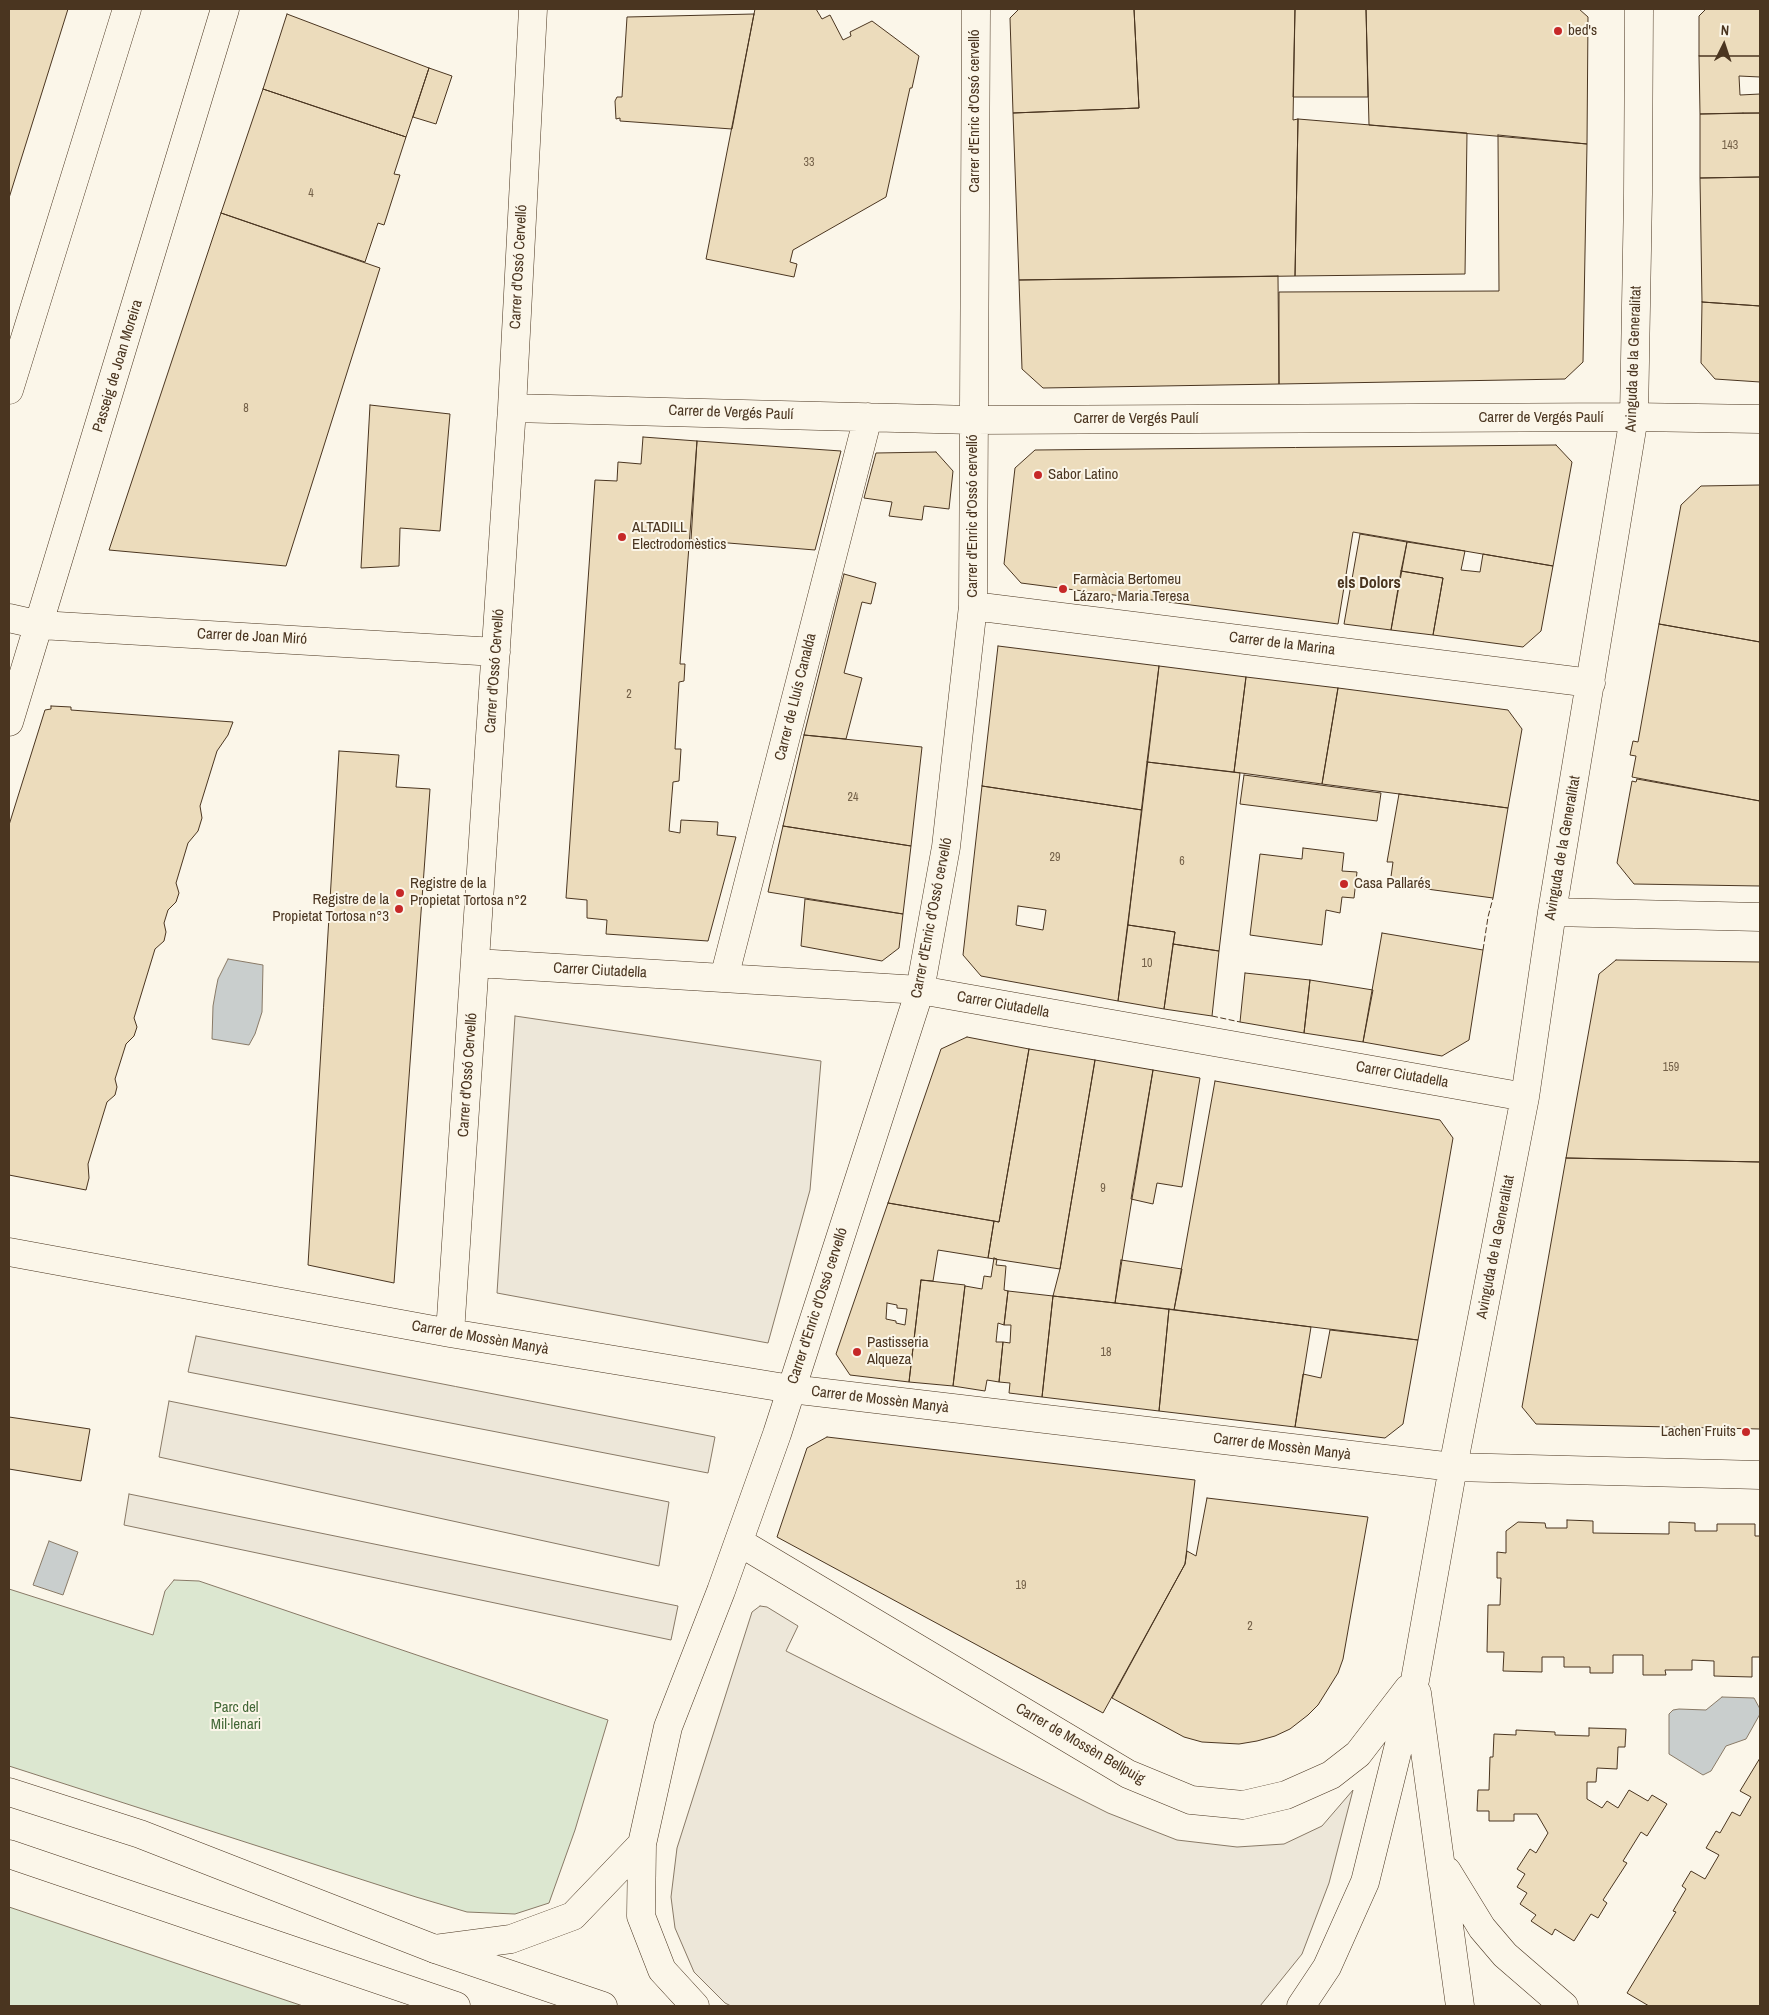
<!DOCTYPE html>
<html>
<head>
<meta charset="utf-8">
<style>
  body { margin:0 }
  #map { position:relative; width:1769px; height:2015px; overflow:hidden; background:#fbf6e9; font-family:"Archivo Narrow",sans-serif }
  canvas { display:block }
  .frame { position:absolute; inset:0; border:10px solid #4a3520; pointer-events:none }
  .north { position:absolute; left:1699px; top:20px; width:50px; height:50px; -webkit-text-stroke:4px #fbf6e9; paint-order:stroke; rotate:4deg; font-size:14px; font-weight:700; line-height:20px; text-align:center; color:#4a3520 }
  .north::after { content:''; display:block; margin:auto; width:18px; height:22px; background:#4a3520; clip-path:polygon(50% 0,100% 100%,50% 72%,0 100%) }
</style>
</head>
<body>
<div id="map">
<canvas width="1769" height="2015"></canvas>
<div class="frame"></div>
<div class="north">N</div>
</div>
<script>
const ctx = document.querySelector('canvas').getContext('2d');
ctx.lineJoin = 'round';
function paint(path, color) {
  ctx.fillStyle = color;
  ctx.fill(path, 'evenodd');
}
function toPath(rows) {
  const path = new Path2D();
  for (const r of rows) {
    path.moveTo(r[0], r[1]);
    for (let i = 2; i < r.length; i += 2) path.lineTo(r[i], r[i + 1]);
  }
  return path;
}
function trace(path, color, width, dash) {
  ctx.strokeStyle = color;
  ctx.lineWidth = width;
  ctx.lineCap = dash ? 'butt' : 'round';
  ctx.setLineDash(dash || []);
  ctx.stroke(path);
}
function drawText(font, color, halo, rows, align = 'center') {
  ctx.font = font + ' "Archivo Narrow",sans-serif';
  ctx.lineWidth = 4;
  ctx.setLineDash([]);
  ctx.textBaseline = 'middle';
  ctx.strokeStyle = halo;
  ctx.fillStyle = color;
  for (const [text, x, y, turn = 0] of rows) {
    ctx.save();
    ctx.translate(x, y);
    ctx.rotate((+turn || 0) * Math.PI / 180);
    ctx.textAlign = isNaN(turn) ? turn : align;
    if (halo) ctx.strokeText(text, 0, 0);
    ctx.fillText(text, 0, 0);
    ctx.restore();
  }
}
const green = toPath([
  [174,1580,199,1581,608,1720,575,1830,549,1903,515,1914,467,1912,416,1897,9,1766,9,1589,153,1635,165,1591,174,1580],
  [9,1907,303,2006,9,2006,9,1907]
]);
paint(green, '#dce7d0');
trace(green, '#887966', 1);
const parking = toPath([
  [515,1016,821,1061,810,1190,768,1343,497,1293,515,1016],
  [196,1336,715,1437,708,1473,188,1372,196,1336],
  [169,1401,669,1502,659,1566,159,1457,169,1401],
  [129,1494,678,1606,671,1640,124,1525,129,1494],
  [760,1606,767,1607,798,1626,786,1651,1108,1813,1177,1840,1237,1847,1284,1844,1322,1826,1353,1790,1329,1883,1302,1954,1260,2006,731,2006,725,2003,694,1972,675,1928,671,1897,677,1848,752,1612,760,1606]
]);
paint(parking, '#ede7d9');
trace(parking, '#887966', 1);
const water = toPath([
  [228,959,263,965,262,1012,255,1034,249,1045,212,1039,213,1006,216,989,218,979,228,959],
  [49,1541,78,1552,63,1595,33,1585,49,1541],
  [1722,1697,1754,1698,1760,1709,1760,1714,1746,1739,1726,1746,1711,1771,1703,1775,1669,1754,1669,1714,1673,1710,1679,1709,1706,1710,1722,1697]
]);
paint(water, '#c9cecd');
trace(water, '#887966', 1);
const building = toPath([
  [9,9,68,9,9,198,9,9],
  [755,9,816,9,822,19,830,15,843,40,851,36,850,32,872,21,919,56,912,88,910,88,886,197,793,250,790,262,797,264,794,277,706,259,755,9],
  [1019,9,1134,9,1139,108,1013,113,1010,18,1019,9],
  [1134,9,1295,9,1293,120,1298,119,1295,276,1019,280,1013,113,1139,108,1134,9],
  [1295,9,1366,9,1368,97,1293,97,1295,9],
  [1366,9,1579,9,1588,17,1587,144,1369,125,1366,9],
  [1706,9,1760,9,1760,56,1699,56,1699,16,1706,9],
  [287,14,429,68,406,137,263,89,287,14],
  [754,14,732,129,620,121,620,118,616,119,615,101,617,97,622,97,627,17,754,14],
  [1699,56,1760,56,1760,77,1739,76,1740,95,1760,94,1760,113,1700,114,1699,56],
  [429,68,452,76,436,124,413,117,429,68],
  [263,89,406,137,394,174,400,175,384,225,378,223,365,262,221,213,263,89],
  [1743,113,1760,113,1760,177,1700,178,1700,114,1743,113],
  [1298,119,1467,133,1465,274,1295,276,1298,119],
  [1498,135,1587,144,1583,362,1565,379,1279,384,1279,292,1499,291,1498,135],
  [1760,177,1760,306,1702,302,1700,178,1760,177],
  [221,213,380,268,286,566,109,550,221,213],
  [1278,276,1279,384,1043,388,1022,369,1019,280,1278,276],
  [1702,302,1760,306,1760,382,1715,379,1701,363,1702,302],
  [370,405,450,414,440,531,400,528,399,566,361,568,370,405],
  [643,437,697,441,680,664,685,664,684,681,679,682,675,749,681,749,679,781,673,782,669,831,680,833,681,820,718,822,717,835,736,837,708,941,606,934,607,920,587,918,587,900,566,898,595,480,617,481,618,462,641,464,643,437],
  [697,441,841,451,815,550,691,540,697,441],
  [1556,445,1572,462,1553,566,1353,532,1338,624,1021,583,1004,564,1015,468,1035,450,1556,445],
  [936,452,953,471,949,509,924,506,922,520,889,516,892,502,864,498,876,453,936,452],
  [1760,485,1760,642,1659,624,1681,505,1701,486,1760,485],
  [1360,534,1407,542,1391,630,1344,624,1360,534],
  [1407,542,1465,551,1461,570,1480,572,1483,554,1553,566,1541,631,1523,647,1433,635,1443,578,1401,571,1407,542],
  [1401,571,1443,578,1433,635,1391,630,1401,571],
  [844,574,876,583,871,604,862,602,844,673,862,678,846,739,804,735,844,574],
  [1659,624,1760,642,1760,801,1632,777,1636,756,1630,755,1633,741,1638,742,1659,624],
  [998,646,1159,666,1142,810,982,786,998,646],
  [1159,666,1246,677,1234,772,1147,762,1159,666],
  [1246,677,1338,688,1322,784,1234,772,1246,677],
  [1338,688,1508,710,1522,729,1508,808,1322,784,1338,688],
  [51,706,71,707,71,710,233,722,228,735,217,751,200,806,202,818,198,831,188,843,176,883,179,893,176,902,168,910,164,923,166,932,164,941,155,949,134,1018,137,1027,134,1036,126,1044,115,1079,117,1087,115,1095,107,1102,88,1164,89,1178,86,1190,9,1175,9,825,45,710,51,709,51,706],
  [804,735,922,747,911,846,783,826,804,735],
  [339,751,399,755,396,787,430,789,394,1283,308,1265,339,751],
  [1147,762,1240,773,1219,951,1173,944,1175,932,1128,925,1147,762],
  [1244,775,1381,793,1377,821,1240,804,1244,775],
  [1637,779,1760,801,1760,886,1634,884,1617,863,1632,781,1636,782,1637,779],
  [982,786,1142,810,1118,1001,981,976,963,955,982,786],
  [1018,906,1046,910,1043,930,1016,925,1018,906],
  [1399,794,1508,808,1493,898,1390,884,1393,862,1387,862,1399,794],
  [783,826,911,846,903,914,768,892,783,826],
  [1303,848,1344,853,1342,871,1357,872,1354,898,1342,897,1340,913,1326,910,1322,945,1250,935,1260,854,1302,859,1303,848],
  [805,899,903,914,899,948,882,961,801,946,805,899],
  [1128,925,1175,932,1164,1009,1118,1001,1128,925],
  [1382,933,1483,950,1469,1040,1442,1056,1363,1042,1382,933],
  [1173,944,1219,951,1212,1016,1164,1009,1173,944],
  [1616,960,1760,962,1760,1162,1566,1158,1599,974,1616,960],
  [1245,973,1310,980,1304,1033,1240,1022,1245,973],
  [1310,980,1373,990,1363,1042,1304,1033,1310,980],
  [967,1037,1029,1049,999,1222,888,1203,941,1049,967,1037],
  [1029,1049,1095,1060,1060,1269,988,1258,994,1221,999,1222,1029,1049],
  [1095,1060,1153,1070,1115,1303,1053,1296,1060,1269,1095,1060],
  [1153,1070,1200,1078,1182,1187,1157,1183,1153,1204,1131,1199,1153,1070],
  [1215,1081,1440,1120,1453,1138,1418,1340,1174,1310,1215,1081],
  [1566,1158,1760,1162,1760,1429,1536,1424,1522,1407,1566,1158],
  [888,1203,994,1221,988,1258,938,1250,933,1281,921,1280,909,1382,850,1375,836,1354,888,1203],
  [887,1303,897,1305,897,1308,907,1309,905,1325,896,1323,896,1321,886,1319,887,1303],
  [994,1258,997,1259,996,1265,1006,1266,1004,1290,1008,1291,1004,1325,998,1323,996,1342,1003,1342,999,1382,987,1380,985,1391,953,1386,965,1286,982,1289,984,1276,991,1277,994,1258],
  [1121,1260,1182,1269,1174,1310,1115,1303,1121,1260],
  [921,1280,965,1285,953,1386,909,1382,921,1280],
  [1008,1291,1053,1296,1042,1397,1009,1393,1010,1383,999,1382,1003,1342,1010,1343,1011,1325,1004,1325,1008,1291],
  [1053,1296,1169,1309,1159,1411,1042,1397,1053,1296],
  [1169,1309,1311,1327,1295,1427,1159,1411,1169,1309],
  [1330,1330,1418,1340,1403,1424,1385,1438,1295,1427,1303,1374,1321,1378,1330,1330],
  [9,1417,90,1429,81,1481,9,1469,9,1417],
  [827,1437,1195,1480,1185,1564,1103,1713,777,1537,807,1448,827,1437],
  [1207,1498,1368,1517,1343,1659,1338,1673,1318,1705,1308,1715,1290,1729,1275,1736,1257,1741,1239,1744,1202,1742,1184,1737,1112,1698,1185,1564,1187,1551,1196,1556,1207,1498],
  [1567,1520,1593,1521,1593,1533,1669,1534,1669,1522,1695,1523,1695,1531,1717,1531,1717,1524,1755,1524,1755,1536,1760,1536,1760,1657,1752,1657,1752,1677,1714,1676,1714,1661,1692,1660,1692,1670,1665,1670,1666,1675,1643,1675,1643,1655,1613,1655,1613,1673,1590,1673,1590,1667,1564,1667,1564,1657,1542,1657,1542,1672,1503,1671,1504,1652,1487,1652,1488,1605,1500,1605,1501,1578,1497,1578,1497,1552,1506,1553,1506,1531,1518,1522,1545,1523,1546,1528,1567,1528,1567,1520],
  [1589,1728,1626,1729,1625,1747,1618,1747,1617,1769,1597,1768,1596,1782,1587,1782,1587,1799,1602,1808,1607,1801,1618,1808,1629,1790,1648,1801,1652,1795,1667,1804,1647,1836,1641,1832,1623,1861,1627,1863,1603,1900,1607,1903,1598,1918,1591,1914,1574,1941,1555,1929,1552,1935,1531,1921,1536,1915,1520,1904,1527,1893,1517,1887,1525,1874,1517,1869,1530,1849,1536,1853,1548,1833,1537,1814,1514,1814,1514,1821,1489,1821,1489,1811,1477,1811,1478,1790,1489,1790,1490,1757,1493,1757,1494,1734,1516,1735,1516,1730,1555,1732,1555,1735,1589,1736,1589,1728],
  [1760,1758,1760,2006,1649,2006,1627,1993,1676,1912,1673,1911,1686,1889,1682,1886,1691,1871,1705,1879,1719,1855,1706,1848,1716,1831,1720,1833,1732,1812,1740,1816,1751,1797,1740,1791,1760,1758]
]);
paint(building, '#ecdcbc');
trace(building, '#4a3520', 1);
const minor = toPath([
  [9,390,127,9],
  [512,408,973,420,1634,417,1760,419],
  [973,606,1591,683],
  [9,618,40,625,496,652],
  [9,722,225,9],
  [1552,912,1760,917],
  [476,963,920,990,1525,1097],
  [724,978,868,417],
  [9,1252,450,1333,791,1389,1453,1467,1760,1475],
  [450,1333,512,408,533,9],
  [739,1542,1128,1774,1191,1800,1243,1805,1286,1795,1331,1775,1358,1754,1408,1689],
  [1417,1693,1460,2006],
  [1447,1871,1482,1928,1505,1955,1564,2006],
  [435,1949,511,1939,573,1916,642,1844],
  [695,2006,662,1970,641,1916,642,1844,668,1727,721,1591,777,1434,920,990,946,847,973,606,976,9],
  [1301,2006,1327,1967,1365,1882,1415,1680,1453,1467,1525,1097,1552,912,1634,417,1638,194,1639,9]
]);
const major = toPath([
  [9,1792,140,1834,435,1949,603,2006],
  [9,1854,456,2006]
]);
trace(minor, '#4a3520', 29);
trace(major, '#4a3520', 29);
trace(minor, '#fbf6e9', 28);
trace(major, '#fbf6e9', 28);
trace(toPath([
  [1483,950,1488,917,1493,898],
  [1212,1016,1240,1022]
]), '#4a3520', 1, [6, 2.5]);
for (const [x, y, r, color] of [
  [1558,31,5,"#c62828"],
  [1038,475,5,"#c62828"],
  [622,537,5,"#c62828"],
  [1063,589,5,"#c62828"],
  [1344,884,5,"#c62828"],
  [400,893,5,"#c62828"],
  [399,909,5,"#c62828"],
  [857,1352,5,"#c62828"],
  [1746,1432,5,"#c62828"]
]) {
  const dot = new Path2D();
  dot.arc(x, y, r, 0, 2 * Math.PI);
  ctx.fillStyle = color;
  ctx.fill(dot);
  trace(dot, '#fbf6e9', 2);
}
drawText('12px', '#725f47', null, [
  ["143",1730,146],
  ["33",809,163],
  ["4",311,194],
  ["8",246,409],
  ["2",629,695],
  ["24",853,798],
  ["29",1055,858],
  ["6",1182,862],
  ["10",1147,964],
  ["159",1671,1068],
  ["9",1103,1189],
  ["18",1106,1353],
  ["19",1021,1586],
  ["2",1250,1627]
]);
drawText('15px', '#4a3520', '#fbf6e9', [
  ["bed's",1568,31],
  ["Sabor Latino",1048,475],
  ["ALTADILL",632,528],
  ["Electrodomèstics",632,545],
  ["Farmàcia Bertomeu",1073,580],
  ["Lázaro, Maria Teresa",1073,597],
  ["Registre de la",410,884],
  ["Propietat Tortosa n°2",410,901],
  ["Casa Pallarés",1354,884],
  ["Registre de la",389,900,"right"],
  ["Propietat Tortosa n°3",389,917,"right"],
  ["Pastisseria",867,1343],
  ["Alqueza",867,1360],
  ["Lachen Fruits",1736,1432,"right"]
], 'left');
drawText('15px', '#4a3520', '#fbf6e9', [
  ["Carrer d'Enric d'Ossó cervelló",975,111,-90],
  ["Carrer d'Ossó Cervelló",519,267,-87],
  ["Avinguda de la Generalitat",1634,359,-88],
  ["Passeig de Joan Moreira",118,366,-73],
  ["Carrer de Vergés Paulí",731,413,2],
  ["Carrer de Vergés Paulí",1541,418],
  ["Carrer de Vergés Paulí",1136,419],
  ["Carrer d'Enric d'Ossó cervelló",973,516,-90],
  ["Carrer de Joan Miró",252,637,3],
  ["Carrer de la Marina",1282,644,7],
  ["Carrer d'Ossó Cervelló",495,671,-86],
  ["Carrer de Lluís Canalda",796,697,-76],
  ["Avinguda de la Generalitat",1563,848,-80],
  ["Carrer d'Enric d'Ossó cervelló",932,918,-79],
  ["Carrer Ciutadella",600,971,3],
  ["Carrer Ciutadella",1003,1005,10],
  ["Carrer d'Ossó Cervelló",468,1075,-86],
  ["Carrer Ciutadella",1402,1075,10],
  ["Avinguda de la Generalitat",1496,1247,-79],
  ["Carrer d'Enric d'Ossó cervelló",818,1306,-72],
  ["Carrer de Mossèn Manyà",480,1338,10],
  ["Carrer de Mossèn Manyà",880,1400,7],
  ["Carrer de Mossèn Manyà",1282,1447,7],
  ["Carrer de Mossèn Bellpuig",1080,1744,30]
]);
drawText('15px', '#436837', '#fbf6e9', [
  ["Parc del",236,1708],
  ["Mil·lenari",236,1725]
]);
drawText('bold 16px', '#4a3520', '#fbf6e9', [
  ["els Dolors",1369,584]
]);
</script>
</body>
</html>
